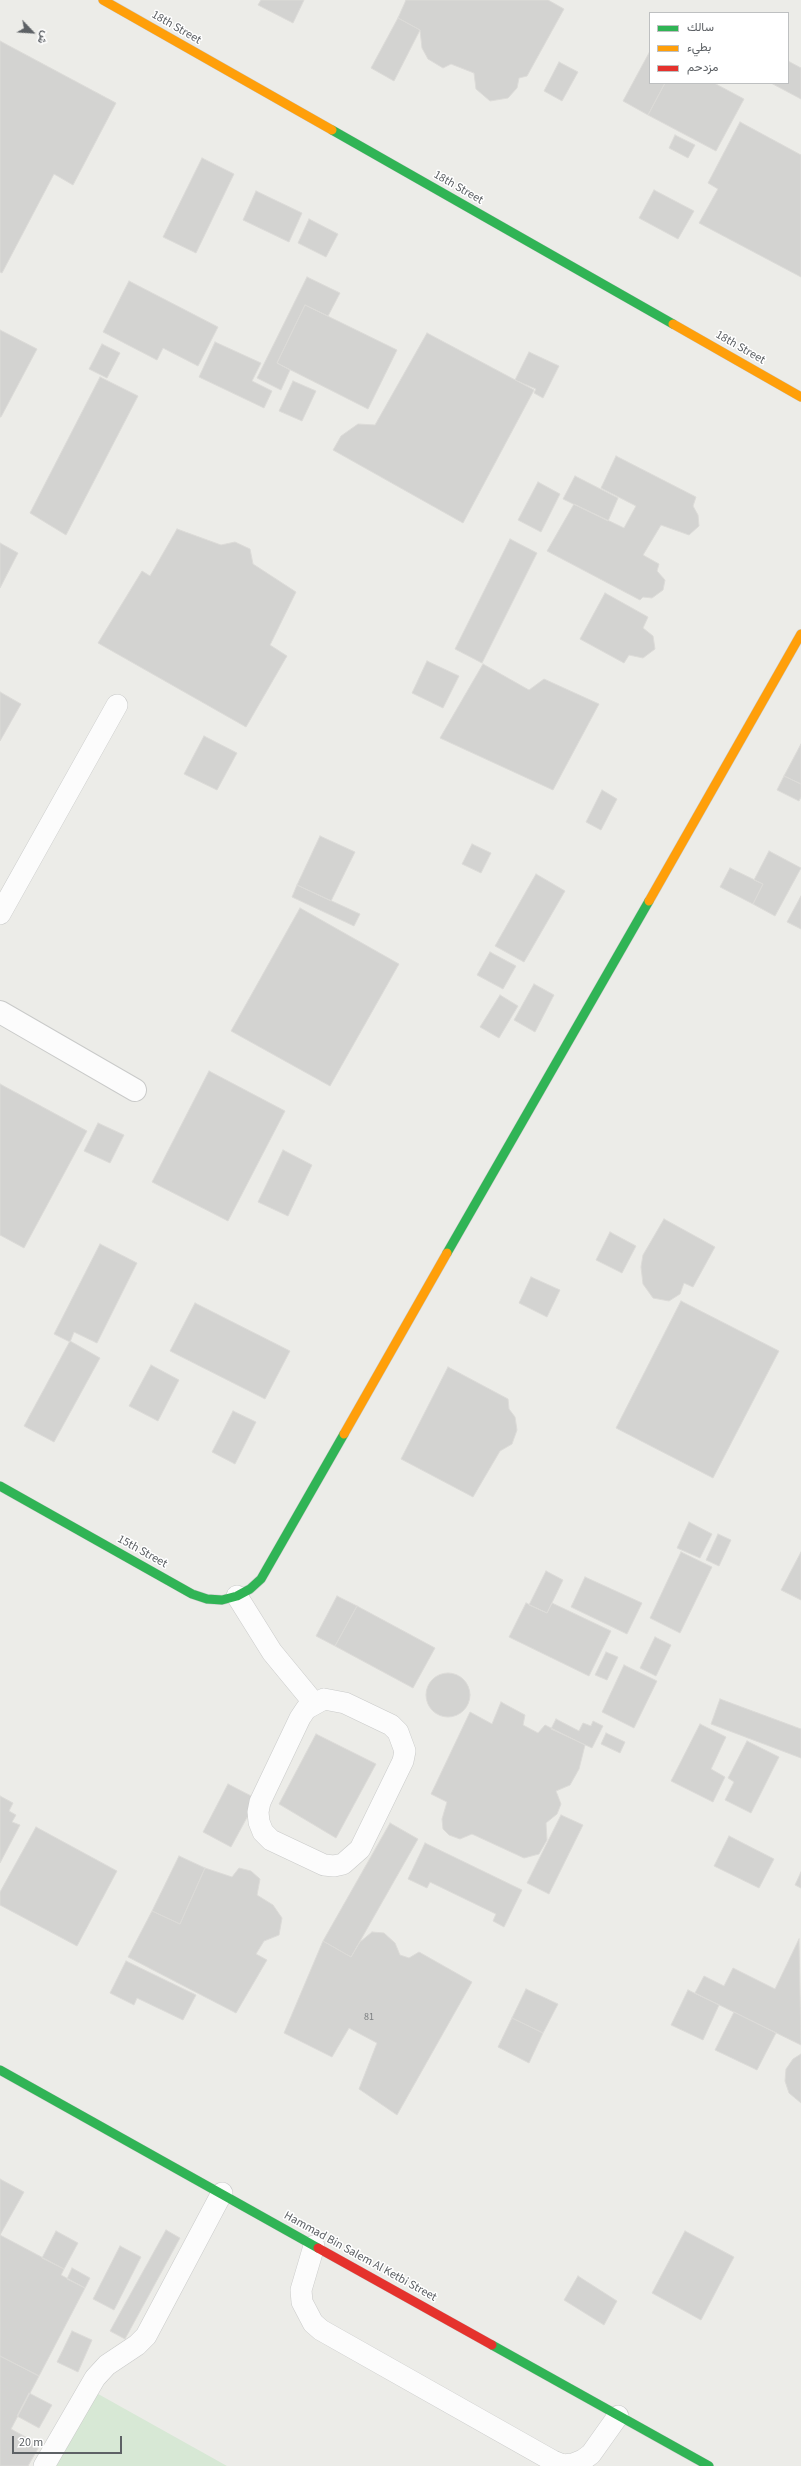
<!DOCTYPE html>
<html>
<head>
<meta charset="utf-8">
<style>
  body { margin:0 }
  #map { position:relative; width:801px; height:2466px; overflow:hidden; background:#ecece8; font-family:"Source Sans 3",Vazirmatn,sans-serif }
  canvas { display:block }
  .legend { position:absolute; left:649px; top:12px; width:140px; height:72px; box-sizing:border-box; background:#fff; border:1px solid #bec0c1; margin:0; padding:5px 7px; list-style:none; font-size:12px; color:#5d6165 }
  .legend li { display:flex; align-items:center; gap:8px; height:20px }
  .legend b { width:20px; border:1px solid #bec0c1 }
  .north { position:absolute; left:12px; top:12px; width:40px; height:40px; -webkit-text-stroke:3px #fff; paint-order:stroke; rotate:115deg; font-size:11px; font-weight:700; line-height:16px; text-align:center; color:#5d6165 }
  .north::after { content:''; display:block; margin:auto; width:14px; height:18px; background:#5d6165; clip-path:polygon(50% 0,100% 100%,50% 72%,0 100%) }
  .scale { position:absolute; left:12px; top:2436px; width:110px; height:18px; box-sizing:border-box; border:2px solid #5d6165; border-top:0; padding-left:5px; font-size:12px; line-height:14px; white-space:nowrap; color:#5d6165; -webkit-text-stroke:3px #fff; paint-order:stroke }
</style>
</head>
<body>
<div id="map">
<canvas width="801" height="2466"></canvas>
<ul class="legend">
<li><b style="height:5px;background:#30b455"></b>سالك</li>
<li><b style="height:5px;background:#ff9f0a"></b>بطيء</li>
<li><b style="height:5px;background:#e5322d"></b>مزدحم</li>
</ul>
<div class="north">ش</div>
<div class="scale">20 m</div>
</div>
<script>
const ctx = document.querySelector('canvas').getContext('2d');
ctx.lineJoin = 'round';
function paint(path, color) {
  ctx.fillStyle = color;
  ctx.fill(path, 'evenodd');
}
function toPath(rows) {
  const path = new Path2D();
  for (const r of rows) {
    if (r.length === 3) {
      path.moveTo(r[0] + r[2], r[1]);
      path.arc(r[0], r[1], r[2], 0, 2 * Math.PI);
      continue;
    }
    path.moveTo(r[0], r[1]);
    for (let i = 2; i < r.length; i += 2) path.lineTo(r[i], r[i + 1]);
  }
  return path;
}
function trace(path, color, width, dash) {
  ctx.strokeStyle = color;
  ctx.lineWidth = width;
  ctx.lineCap = dash ? 'butt' : 'round';
  ctx.setLineDash(dash || []);
  ctx.stroke(path);
}
function drawText(font, color, halo, rows, align = 'center') {
  ctx.font = font + ' "Source Sans 3",sans-serif';
  ctx.lineWidth = 3;
  ctx.setLineDash([]);
  ctx.textBaseline = 'middle';
  ctx.strokeStyle = halo;
  ctx.fillStyle = color;
  for (const [text, x, y, turn = 0] of rows) {
    ctx.save();
    ctx.translate(x, y);
    ctx.rotate((+turn || 0) * Math.PI / 180);
    ctx.textAlign = isNaN(turn) ? turn : align;
    if (halo) ctx.strokeText(text, 0, 0);
    ctx.fillText(text, 0, 0);
    ctx.restore();
  }
}
paint(toPath([
  [91,2390,227,2466,47,2466]
]), '#d7e8d5');
const building = toPath([
  [261,0,304,0,293,23,258,5,261,0],
  [406,0,548,0,564,9,527,76,519,78,517,88,508,98,490,101,476,89,474,73,451,64,443,68,428,59,422,48,420,30,398,18,406,0],
  [398,18,420,30,394,81,371,68,398,18],
  [0,41,116,103,73,185,54,174,2,273,0,272,0,41],
  [650,51,650,83,665,83,648,115,623,101,650,51],
  [788,61,801,68,801,99,771,83,788,83,788,61],
  [559,62,578,72,562,101,544,91,559,62],
  [665,83,714,83,744,99,716,151,648,115,665,83],
  [740,122,801,155,801,277,699,223,718,189,708,183,740,122],
  [675,135,695,145,688,158,669,148,675,135],
  [202,158,234,174,196,253,163,237,202,158],
  [654,190,694,211,678,239,639,218,654,190],
  [256,191,302,213,289,242,243,220,256,191],
  [309,219,338,234,326,257,298,243,309,219],
  [307,277,340,293,328,316,305,305,277,363,290,370,281,390,257,378,307,277],
  [129,281,218,327,198,366,163,348,157,360,103,332,129,281],
  [305,305,397,350,368,409,277,363,305,305],
  [0,330,37,349,1,417,0,417,0,330],
  [427,333,534,390,463,523,333,450,341,436,358,424,375,425,427,333],
  [215,342,261,363,252,381,272,391,264,408,199,377,215,342],
  [102,344,120,353,107,378,89,369,102,344],
  [529,352,559,366,543,398,534,393,536,389,515,380,529,352],
  [100,377,138,396,66,535,30,513,100,377],
  [293,381,316,391,302,421,279,411,293,381],
  [616,456,696,497,693,506,698,515,699,526,689,535,661,525,643,555,659,564,657,571,665,580,663,590,652,598,643,597,640,600,547,551,574,504,624,528,636,506,601,488,616,456],
  [575,476,618,498,608,521,563,499,575,476],
  [538,482,560,494,541,532,518,520,538,482],
  [177,529,221,545,235,542,250,549,253,564,296,592,270,645,287,656,246,727,98,643,142,571,150,576,177,529],
  [510,539,537,553,482,663,455,649,510,539],
  [0,543,18,553,0,588,0,543],
  [605,593,648,617,643,628,653,636,655,649,643,658,629,655,624,663,580,639,605,593],
  [427,661,459,676,443,708,412,693,427,661],
  [483,664,529,690,544,679,599,704,553,790,440,738,483,664],
  [0,692,21,704,0,741,0,692],
  [204,736,237,753,217,790,184,774,204,736],
  [801,744,801,784,784,776,801,744],
  [784,776,801,784,801,797,799,801,777,790,784,776],
  [602,790,617,799,601,830,586,822,602,790],
  [320,836,355,852,331,901,297,885,320,836],
  [472,844,491,853,481,873,462,864,472,844],
  [769,851,801,868,775,916,753,904,763,884,754,880,769,851],
  [730,868,763,884,753,904,720,887,730,868],
  [536,874,565,891,524,962,495,946,536,874],
  [297,885,360,914,354,926,292,897,297,885],
  [801,896,801,929,787,922,801,896],
  [300,908,399,964,330,1086,231,1031,300,908],
  [490,952,516,966,503,989,477,975,490,952],
  [534,984,554,995,535,1032,514,1020,534,984],
  [500,995,518,1006,499,1038,480,1027,500,995],
  [209,1071,285,1111,228,1221,152,1182,209,1071],
  [0,1084,87,1131,24,1248,0,1235,0,1084],
  [98,1123,124,1135,110,1163,84,1151,98,1123],
  [283,1150,312,1165,288,1216,258,1202,283,1150],
  [664,1219,715,1247,693,1287,684,1283,680,1294,669,1301,653,1298,643,1284,641,1267,643,1255,664,1219],
  [610,1232,636,1246,622,1273,596,1260,610,1232],
  [100,1244,137,1263,97,1343,74,1332,70,1342,54,1334,100,1244],
  [531,1277,560,1290,547,1317,519,1303,531,1277],
  [681,1301,779,1351,713,1478,616,1428,681,1301],
  [195,1303,290,1351,265,1399,170,1351,195,1303],
  [70,1341,100,1358,54,1442,24,1426,70,1341],
  [151,1365,179,1380,158,1421,129,1406,151,1365],
  [448,1367,508,1399,509,1409,515,1417,517,1430,512,1444,500,1451,473,1497,401,1459,448,1367],
  [233,1411,256,1422,235,1464,212,1452,233,1411],
  [689,1522,712,1534,700,1558,677,1548,689,1522],
  [718,1534,731,1540,719,1566,706,1560,718,1534],
  [681,1552,712,1567,680,1633,650,1618,681,1552],
  [801,1552,801,1600,781,1590,801,1552],
  [546,1571,563,1580,547,1613,529,1605,546,1571],
  [585,1577,642,1603,627,1634,571,1607,585,1577],
  [337,1596,357,1606,335,1646,316,1636,337,1596],
  [526,1603,547,1613,552,1603,611,1631,589,1676,509,1637,526,1603],
  [357,1606,435,1648,413,1688,335,1646,357,1606],
  [655,1637,671,1645,656,1676,640,1668,655,1637],
  [606,1652,618,1657,607,1680,595,1675,606,1652],
  [624,1665,657,1681,634,1728,602,1712,624,1665],
  [448,1695,22],
  [720,1699,801,1729,801,1758,711,1724,720,1699],
  [501,1702,525,1715,523,1725,538,1733,545,1725,585,1745,579,1769,570,1785,556,1791,561,1804,557,1814,546,1823,547,1840,539,1854,524,1858,472,1834,460,1839,449,1835,443,1829,442,1819,447,1802,431,1794,470,1712,492,1724,501,1702],
  [556,1719,579,1731,583,1723,591,1726,593,1721,603,1726,592,1748,551,1729,556,1719],
  [700,1724,726,1737,711,1769,725,1777,713,1802,671,1781,700,1724],
  [606,1733,625,1742,620,1753,601,1744,606,1733],
  [316,1734,376,1764,336,1838,279,1804,316,1734],
  [747,1741,779,1757,751,1813,725,1800,734,1782,728,1778,747,1741],
  [228,1784,257,1799,231,1847,203,1832,228,1784],
  [0,1796,13,1803,9,1811,16,1815,12,1822,20,1825,0,1863,0,1796],
  [561,1815,583,1825,549,1894,527,1883,561,1815],
  [390,1823,418,1839,351,1957,323,1941,390,1823],
  [36,1827,117,1871,77,1946,0,1905,0,1892,36,1827],
  [729,1836,774,1859,759,1888,714,1866,729,1836],
  [425,1843,522,1890,504,1927,493,1921,496,1914,430,1882,427,1888,408,1879,425,1843],
  [179,1856,205,1868,180,1924,152,1911,179,1856],
  [205,1868,232,1877,239,1868,251,1871,260,1879,257,1895,273,1905,282,1918,279,1935,264,1941,256,1954,267,1960,236,2013,128,1957,152,1911,180,1924,205,1868],
  [801,1872,801,1888,795,1885,801,1872],
  [372,1932,384,1933,395,1943,400,1955,409,1958,419,1952,472,1982,397,2115,359,2089,377,2043,349,2028,332,2057,284,2033,323,1941,351,1957,360,1942,372,1932],
  [799,1939,801,2045,695,1993,704,1976,724,1986,733,1968,775,1989,799,1939],
  [126,1961,196,1995,183,2020,137,1998,134,2005,110,1993,126,1961],
  [526,1989,558,2004,543,2033,512,2018,526,1989],
  [688,1990,719,2005,703,2040,671,2025,688,1990],
  [734,2012,776,2033,757,2070,715,2050,734,2012],
  [512,2018,543,2033,529,2063,498,2047,512,2018],
  [801,2054,801,2103,789,2093,785,2081,786,2069,793,2059,801,2054],
  [0,2179,24,2192,0,2235,0,2179],
  [166,2230,180,2238,125,2339,110,2331,166,2230],
  [56,2231,78,2243,64,2269,42,2258,56,2231],
  [685,2231,734,2257,701,2320,652,2293,685,2231],
  [0,2235,64,2269,61,2275,85,2288,39,2376,0,2356,0,2235],
  [120,2246,141,2257,114,2310,93,2299,120,2246],
  [72,2268,90,2278,85,2288,67,2279,72,2268],
  [578,2276,617,2301,604,2325,564,2300,578,2276],
  [72,2331,92,2340,78,2372,57,2362,72,2331],
  [0,2356,39,2376,11,2429,40,2445,28,2466,0,2466,0,2356],
  [29,2393,52,2405,39,2428,17,2416,29,2393]
]);
paint(building, '#d3d3d1');
trace(building, '#dcdbd8', 1);
const lane = toPath([
  [0,914,117,705],
  [237,1596,272,1652,314,1703],
  [324,1699,345,1703,391,1725,398,1732,405,1751,403,1761,360,1849,343,1864,334,1866,324,1865,271,1840,263,1832,259,1822,258,1812,260,1802,300,1718,306,1709,324,1699],
  [314,2246,301,2290,302,2302,313,2323,321,2330,553,2461,563,2465,573,2464,583,2460,591,2454,618,2416],
  [44,2466,95,2378,107,2365,137,2345,146,2336,222,2193]
]);
const street = toPath([
  [0,1012,135,1090]
]);
const fast = toPath([
  [332,130,673,324],
  [447,1253,649,901],
  [0,1486,192,1594,207,1599,222,1600,237,1596,250,1589,261,1579,344,1434],
  [0,2070,318,2248],
  [492,2345,709,2466]
]);
const slow = toPath([
  [103,0,332,130],
  [673,324,801,397],
  [649,901,801,634],
  [344,1434,447,1253]
]);
const jam = toPath([
  [318,2248,492,2345]
]);
trace(lane, '#c9cac9', 22);
trace(street, '#c9cac9', 24);
trace(fast, '#c9cac9', 10);
trace(slow, '#c9cac9', 10);
trace(jam, '#c9cac9', 10);
trace(lane, '#fcfcfc', 21);
trace(street, '#fcfcfc', 22);
trace(fast, '#30b455', 9);
trace(slow, '#ff9f0a', 9);
trace(jam, '#e5322d', 9);
drawText('10px', '#7c7f81', null, [
  ["81",369,2018]
]);
drawText('12px', '#5d6165', '#fff', [
  ["18th Street",176,28,30],
  ["18th Street",458,188,30],
  ["18th Street",740,348,30],
  ["15th Street",142,1552,29],
  ["Hammad Bin Salem Al Ketbi Street",360,2257,29]
]);
</script>
</body>
</html>
